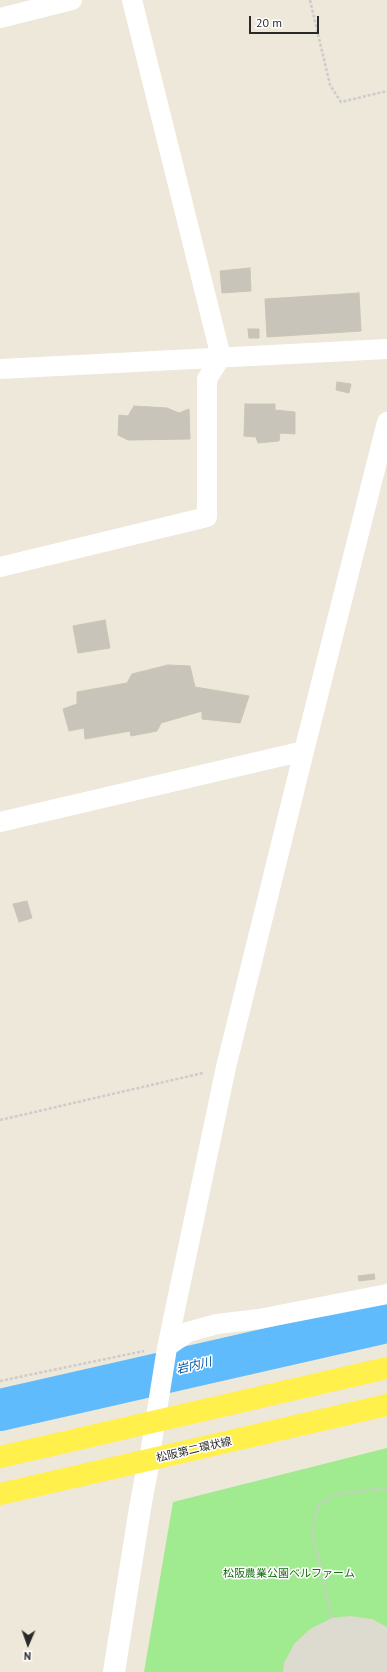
<!DOCTYPE html>
<html>
<head>
<meta charset="utf-8">
<style>
  body { margin:0 }
  #map { position:relative; width:387px; height:1672px; overflow:hidden; background:#ede8d9; font-family:"PT Sans",sans-serif }
  canvas { display:block }
  .north { position:absolute; left:8px; top:1624px; width:40px; height:40px; -webkit-text-stroke:3px #fff; paint-order:stroke; rotate:182deg; font-size:11px; font-weight:700; line-height:16px; text-align:center; color:#292929 }
  .north::after { content:''; display:block; margin:auto; width:14px; height:18px; background:#292929; clip-path:polygon(50% 0,100% 100%,50% 72%,0 100%) }
  .scale { position:absolute; left:249px; top:16px; width:70px; height:18px; box-sizing:border-box; border:2px solid #292929; border-top:0; padding-left:5px; font-size:12px; line-height:14px; white-space:nowrap; color:#292929; -webkit-text-stroke:3px #fff; paint-order:stroke }
</style>
</head>
<body>
<div id="map">
<canvas width="387" height="1672"></canvas>
<div class="north">N</div>
<div class="scale">20 m</div>
</div>
<script>
const ctx = document.querySelector('canvas').getContext('2d');
ctx.lineJoin = 'round';
function paint(path, color) {
  ctx.fillStyle = color;
  ctx.fill(path, 'evenodd');
}
function toPath(rows) {
  const path = new Path2D();
  for (const r of rows) {
    path.moveTo(r[0], r[1]);
    for (let i = 2; i < r.length; i += 2) path.lineTo(r[i], r[i + 1]);
  }
  return path;
}
function trace(path, color, width, dash) {
  ctx.strokeStyle = color;
  ctx.lineWidth = width;
  ctx.lineCap = dash ? 'butt' : 'round';
  ctx.setLineDash(dash || []);
  ctx.stroke(path);
}
function drawText(font, color, halo, rows, align = 'center') {
  ctx.font = font + ' "PT Sans","Noto Sans JP",sans-serif';
  ctx.lineWidth = 3;
  ctx.setLineDash([]);
  ctx.textBaseline = 'middle';
  ctx.strokeStyle = halo;
  ctx.fillStyle = color;
  for (const [text, x, y, turn = 0] of rows) {
    ctx.save();
    ctx.translate(x, y);
    ctx.rotate((+turn || 0) * Math.PI / 180);
    ctx.textAlign = isNaN(turn) ? turn : align;
    if (halo) ctx.strokeText(text, 0, 0);
    ctx.fillText(text, 0, 0);
    ctx.restore();
  }
}
paint(toPath([
  [387,1448,387,1672,144,1672,173,1502]
]), '#a0eb8f');
paint(toPath([
  [350,1616,372,1619,387,1627,387,1672,283,1672,284,1663,294,1644,310,1629,332,1618]
]), '#dddad0');
trace(toPath([
  [0,1410,387,1322]
]), '#5fbbfc', 42);
const building = toPath([
  [250,268,251,291,222,293,220,271,250,268],
  [359,293,361,331,267,337,265,299,359,293],
  [248,329,259,329,259,338,249,338,248,329],
  [337,382,351,384,349,393,336,390,337,382],
  [245,404,275,404,275,410,295,412,295,434,280,433,279,441,258,443,256,437,244,436,245,404],
  [134,406,167,408,179,413,189,409,190,439,128,440,118,435,119,415,128,416,134,406],
  [105,620,110,648,78,653,73,626,105,620],
  [168,665,190,666,195,687,249,696,240,723,202,719,202,711,161,723,157,731,131,736,130,731,85,739,84,728,69,731,63,709,77,704,77,692,127,683,132,674,168,665],
  [27,901,32,918,19,922,13,904,27,901],
  [374,1274,375,1279,359,1281,358,1276,374,1274]
]);
paint(building, '#c8c4b9');
trace(building, '#c9c4b3', 1);
trace(toPath([
  [310,0,330,85,341,102,387,91],
  [0,1120,203,1073],
  [0,1381,144,1351],
  [332,1618,312,1532,318,1506,337,1494,387,1488]
]), '#ccc', 2.5, [3, 2]);
trace(toPath([
  [0,18,72,0],
  [0,369,387,349],
  [0,567,207,517,207,379,221,357,132,0],
  [0,822,304,751],
  [168,1346,188,1332,217,1324,259,1319,387,1294],
  [149,1460,167,1348,226,1067,304,751,387,422]
]), '#fff', 20);
trace(toPath([
  [114,1672,140,1508,149,1460]
]), '#fff', 22);
trace(toPath([
  [0,1457,387,1368],
  [0,1494,387,1405]
]), '#fff04c', 22);
drawText('11px', '#292929', '#fff', [
  ["松阪第二環状線",194,1450,-13]
]);
drawText('11px', '#176e11', '#fff', [
  ["松阪農業公園ベルファーム",289,1574]
]);
drawText('italic 12px', '#0054a6', '#fff', [
  ["岩内川",194,1366,-13]
]);
</script>
</body>
</html>
